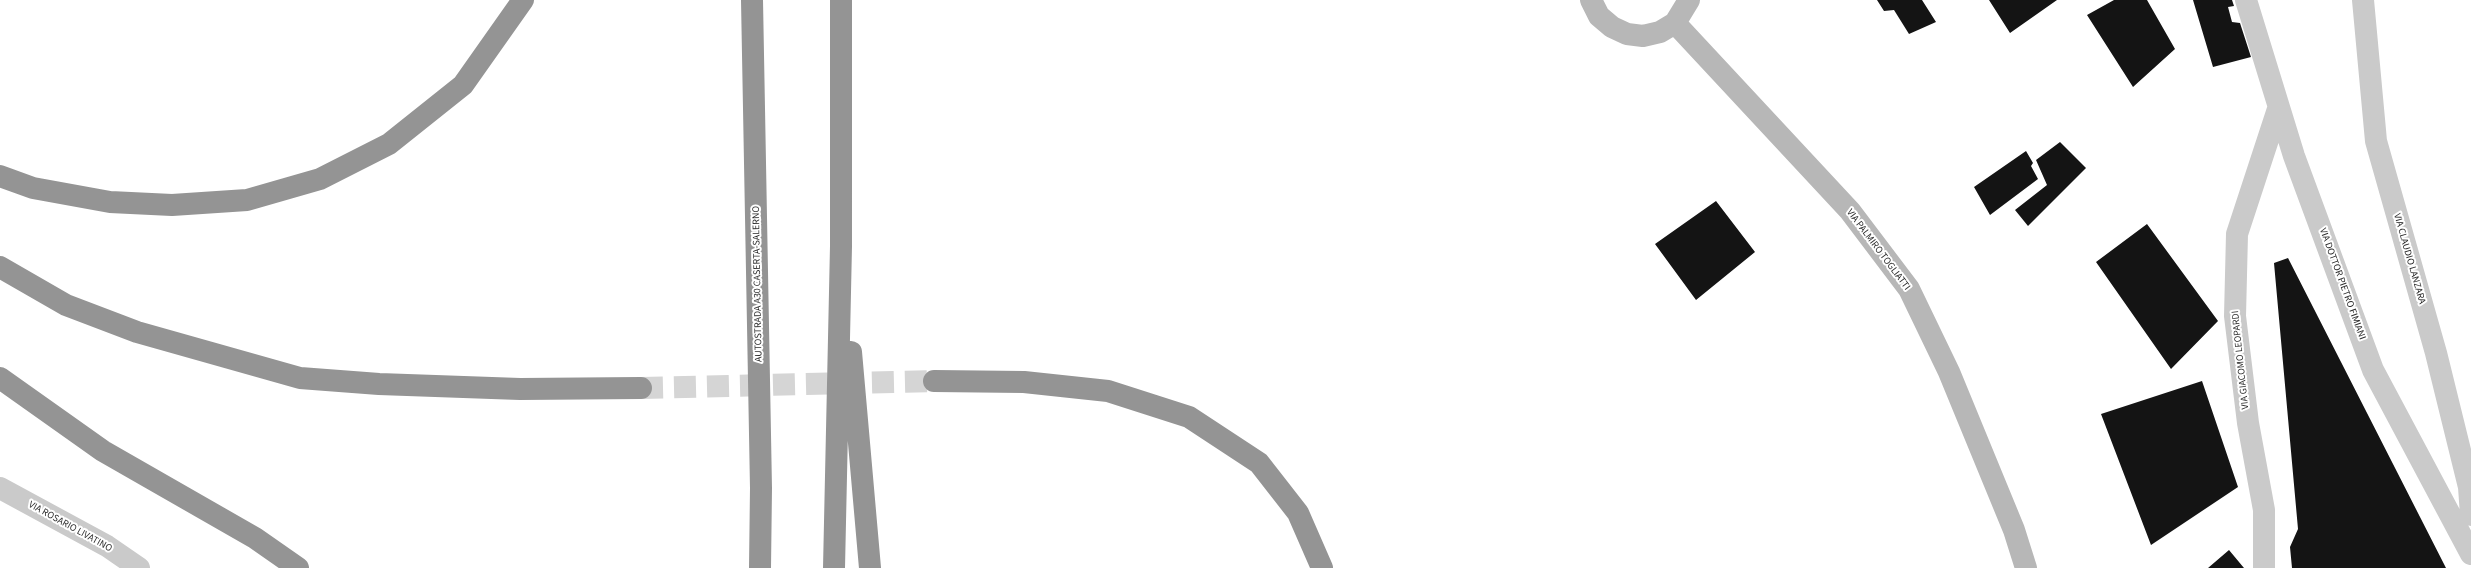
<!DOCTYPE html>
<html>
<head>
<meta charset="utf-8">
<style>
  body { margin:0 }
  canvas { display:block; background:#fff }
</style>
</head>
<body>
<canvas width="2471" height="568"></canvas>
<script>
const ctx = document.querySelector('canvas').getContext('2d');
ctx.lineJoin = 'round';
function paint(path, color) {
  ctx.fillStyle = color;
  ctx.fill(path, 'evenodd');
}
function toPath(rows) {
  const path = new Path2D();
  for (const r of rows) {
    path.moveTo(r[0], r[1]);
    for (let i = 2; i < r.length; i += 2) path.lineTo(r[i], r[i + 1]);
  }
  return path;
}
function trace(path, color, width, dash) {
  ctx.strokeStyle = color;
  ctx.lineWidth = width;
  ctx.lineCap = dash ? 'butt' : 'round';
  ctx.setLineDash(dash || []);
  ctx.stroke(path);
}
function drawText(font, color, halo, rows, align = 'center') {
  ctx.font = font + ' "Source Sans 3",sans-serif';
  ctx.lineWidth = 4;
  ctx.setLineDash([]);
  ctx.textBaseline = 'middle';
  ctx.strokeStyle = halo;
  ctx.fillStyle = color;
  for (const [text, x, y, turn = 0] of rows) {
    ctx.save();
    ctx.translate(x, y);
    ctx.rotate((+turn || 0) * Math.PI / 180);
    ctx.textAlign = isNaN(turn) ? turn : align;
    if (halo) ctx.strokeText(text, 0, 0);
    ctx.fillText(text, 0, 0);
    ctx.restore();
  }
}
paint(toPath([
  [1877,0,1922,0,1936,22,1909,34,1894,10,1884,11],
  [1989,0,2057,0,2010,33],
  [2114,0,2147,0,2175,49,2133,87,2087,15],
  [2193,0,2232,0,2234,6,2228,7,2232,22,2240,23,2251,57,2213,67],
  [2060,142,2086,168,2028,226,2015,210,2047,185,2036,160],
  [2026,151,2033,163,2031,166,2038,179,1990,215,1974,187],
  [1716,201,1755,252,1696,300,1655,244],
  [2147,224,2218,321,2171,369,2096,262],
  [2288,258,2446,568,2292,568,2290,547,2298,529,2274,263],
  [2202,381,2238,487,2151,545,2101,414],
  [2229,550,2244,568,2208,568]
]), '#141414');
trace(toPath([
  [641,388,934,381]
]), '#d5d5d5', 22, [22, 11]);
trace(toPath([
  [2246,0,2294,156,2373,370,2471,554],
  [2363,0,2376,141,2436,353,2469,487,2471,515],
  [0,488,107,546,139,568],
  [2264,568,2264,510,2248,423,2235,316,2237,234,2278,109]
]), '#cacaca', 22);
trace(toPath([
  [1591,0,1599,16,1612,27,1627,34,1643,36,1660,32,1675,23,1689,0],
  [1675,23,1850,211,1909,289,1949,372,2014,530,2026,568]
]), '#b7b7b7', 22);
trace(toPath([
  [752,0,761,488,760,568],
  [0,176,33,188,110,202,172,205,247,200,320,179,389,144,463,85,523,0],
  [0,267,66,305,137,332,300,378,379,384,520,389,641,388],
  [851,352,870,568],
  [0,378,103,451,255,538,298,568],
  [934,381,1024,382,1108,391,1189,417,1259,463,1298,513,1322,568],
  [834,568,841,246,841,0]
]), '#949494', 22);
drawText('10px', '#2d2d2d', '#fff', [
  ["VIA PALMIRO TOGLIATTI",1878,250,53],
  ["VIA CLAUDIO LANZARA",2409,259,74],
  ["AUTOSTRADA A30 CASERTA-SALERNO",758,284,-91],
  ["VIA DOTTOR PIETRO FIMIANI",2342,284,70],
  ["VIA GIACOMO LEOPARDI",2241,360,-96],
  ["VIA ROSARIO LIVATINO",70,527,29]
]);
</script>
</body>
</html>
